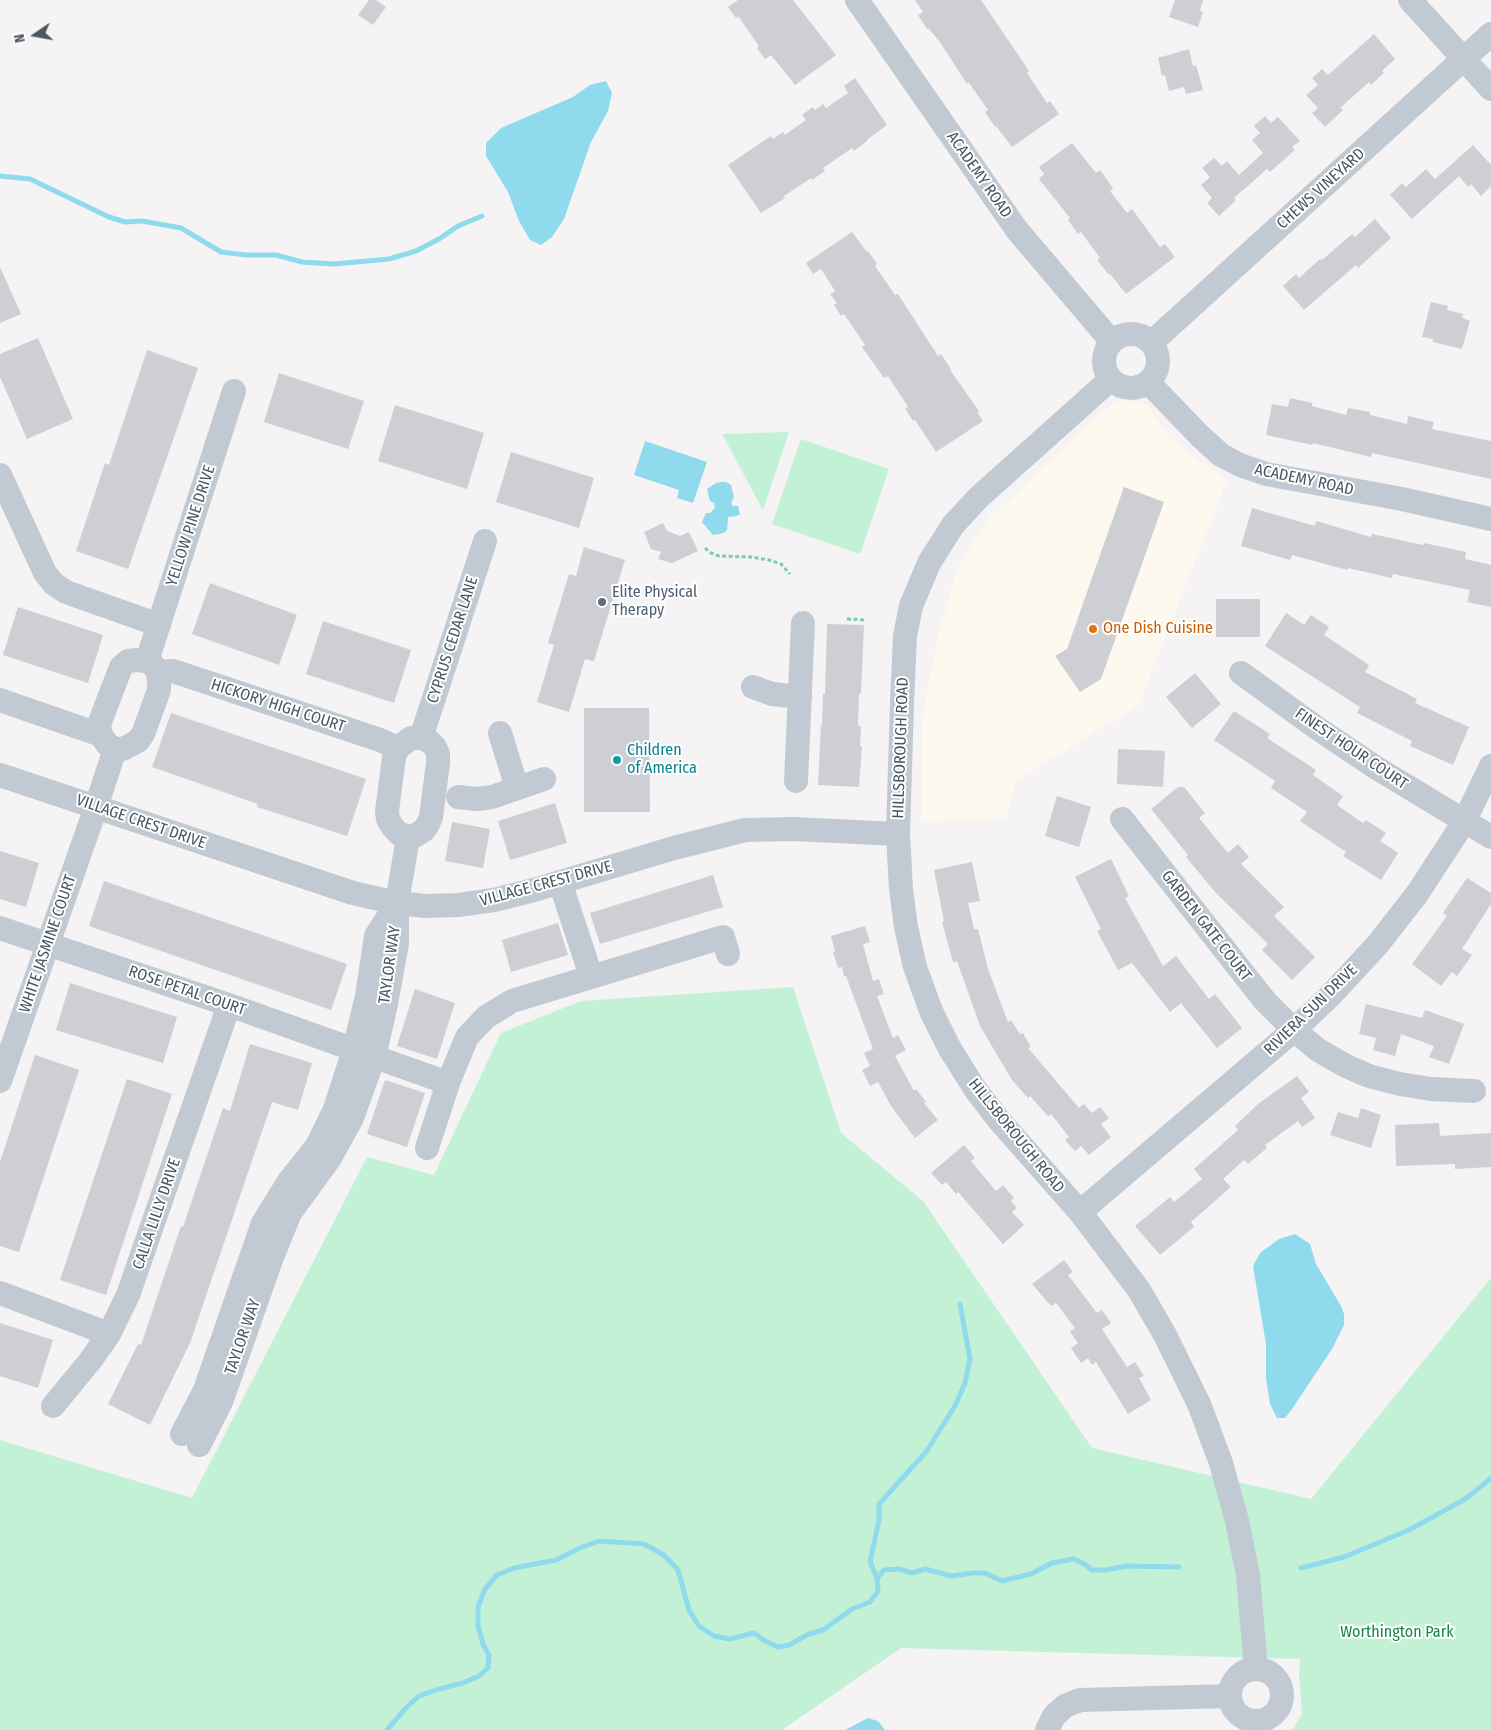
<!DOCTYPE html>
<html>
<head>
<meta charset="utf-8">
<style>
  body { margin:0 }
  #map { position:relative; width:1491px; height:1730px; overflow:hidden; background:#f5f3f3; font-family:"Fira Sans Condensed",sans-serif }
  canvas { display:block }
  .north { position:absolute; left:10px; top:10px; width:50px; height:50px; -webkit-text-stroke:4px #fff; paint-order:stroke; rotate:258deg; font-size:14px; font-weight:700; line-height:20px; text-align:center; color:#4a5661 }
  .north::after { content:''; display:block; margin:auto; width:18px; height:22px; background:#4a5661; clip-path:polygon(50% 0,100% 100%,50% 72%,0 100%) }
</style>
</head>
<body>
<div id="map">
<canvas width="1491" height="1730"></canvas>
<div class="north">N</div>
</div>
<script>
const ctx = document.querySelector('canvas').getContext('2d');
ctx.lineJoin = 'round';
function paint(path, color) {
  ctx.fillStyle = color;
  ctx.fill(path, 'evenodd');
}
function toPath(rows) {
  const path = new Path2D();
  for (const r of rows) {
    if (r.length === 3) {
      path.moveTo(r[0] + r[2], r[1]);
      path.arc(r[0], r[1], r[2], 0, 2 * Math.PI);
      continue;
    }
    path.moveTo(r[0], r[1]);
    for (let i = 2; i < r.length; i += 2) path.lineTo(r[i], r[i + 1]);
  }
  return path;
}
function trace(path, color, width, dash) {
  ctx.strokeStyle = color;
  ctx.lineWidth = width;
  ctx.lineCap = dash ? 'butt' : 'round';
  ctx.setLineDash(dash || []);
  ctx.stroke(path);
}
function drawText(font, color, halo, rows, align = 'center') {
  ctx.font = font + ' "Fira Sans Condensed",sans-serif';
  ctx.lineWidth = 4;
  ctx.setLineDash([]);
  ctx.textBaseline = 'middle';
  ctx.strokeStyle = halo;
  ctx.fillStyle = color;
  for (const [text, x, y, turn = 0] of rows) {
    ctx.save();
    ctx.translate(x, y);
    ctx.rotate((+turn || 0) * Math.PI / 180);
    ctx.textAlign = isNaN(turn) ? turn : align;
    if (halo) ctx.strokeText(text, 0, 0);
    ctx.fillText(text, 0, 0);
    ctx.restore();
  }
}
paint(toPath([
  [1117,400,1147,404,1171,440,1227,480,1138,706,1016,780,1006,818,921,821,923,715,938,637,958,566,990,517]
]), '#fdf9ef');
paint(toPath([
  [789,432,763,510,722,434],
  [801,439,889,469,860,554,772,524],
  [793,987,841,1133,923,1201,1092,1448,1311,1499,1491,1278,1491,1730,1292,1730,1302,1714,1299,1673,1300,1659,901,1648,782,1730,0,1730,0,1440,192,1498,367,1157,434,1175,501,1033,581,1001]
]), '#c3f1d5');
paint(toPath([
  [606,81,612,93,608,111,591,142,564,219,552,237,541,245,530,240,519,221,508,192,486,156,486,143,501,128,573,97,590,85],
  [645,441,707,462,693,503,677,498,679,490,634,475],
  [721,482,726,482,731,485,734,497,731,504,733,506,738,506,740,514,736,516,728,517,727,530,724,533,713,535,702,522,706,513,710,513,715,508,714,503,710,501,707,489,716,483],
  [1295,1234,1310,1244,1316,1264,1341,1306,1344,1314,1344,1325,1332,1349,1292,1409,1285,1418,1277,1418,1270,1404,1266,1378,1266,1344,1253,1266,1260,1253,1279,1239],
  [868,1718,878,1721,885,1730,845,1730]
]), '#90daee');
trace(toPath([
  [0,176,30,179,109,217,125,222,142,221,181,228,221,252,246,255,276,255,302,262,334,264,389,259,416,251,439,239,458,226,482,216],
  [1301,1568,1344,1557,1409,1530,1467,1498,1491,1478],
  [877,1578,884,1570,899,1569,912,1573,925,1569,952,1576,973,1573,985,1573,1002,1581,1031,1574,1052,1563,1074,1559,1084,1564,1092,1570,1106,1570,1127,1566,1179,1567],
  [387,1730,405,1709,419,1696,439,1689,463,1683,479,1676,488,1668,489,1655,483,1644,478,1626,478,1607,485,1589,497,1575,514,1568,556,1560,580,1548,599,1541,644,1544,664,1555,678,1570,689,1610,699,1626,714,1636,730,1639,754,1633,765,1641,778,1647,789,1645,809,1634,823,1630,852,1609,870,1602,878,1591,877,1578,870,1562,879,1520,879,1504,926,1452,955,1406,965,1383,970,1359,960,1304]
]), '#90daee', 5);
paint(toPath([
  [369,0,376,0,386,7,373,25,358,15],
  [738,0,793,0,836,55,795,85,771,55,765,59,757,48,759,46,738,16,736,18,728,7],
  [915,0,981,0,1029,71,1027,73,1047,103,1050,101,1059,114,1012,147,996,126,995,127,985,112,988,110,969,83,967,84,940,42,928,28,927,29,918,15,923,12],
  [1175,0,1203,0,1200,11,1203,12,1198,27,1169,17],
  [1374,34,1395,59,1382,71,1384,73,1371,85,1369,82,1340,108,1343,110,1325,127,1312,113,1318,108,1306,95,1318,85,1312,78,1322,69,1328,75],
  [1189,49,1193,66,1196,65,1203,90,1186,94,1184,87,1169,91,1165,75,1162,76,1158,58],
  [855,78,887,125,867,140,867,141,854,151,852,148,823,168,825,171,812,180,811,178,784,196,785,198,761,213,728,165,771,136,773,139,783,132,785,135,806,120,802,115,813,107,815,110,823,104,826,108,848,93,844,86],
  [1265,116,1271,123,1278,117,1300,141,1292,147,1295,150,1270,172,1267,169,1234,198,1236,200,1219,216,1207,203,1212,198,1201,185,1210,177,1202,168,1214,158,1222,166,1227,161,1239,175,1263,153,1252,140,1260,133,1254,126],
  [1072,143,1096,173,1100,170,1113,188,1110,191,1127,213,1132,209,1160,247,1165,244,1175,257,1126,294,1110,274,1109,275,1097,260,1100,258,1081,232,1078,234,1068,220,1070,218,1039,179,1044,174,1039,167],
  [1473,145,1491,165,1491,186,1481,196,1471,184,1468,187,1459,176,1412,219,1390,195,1402,183,1406,187,1426,169,1435,179],
  [1375,219,1391,238,1358,268,1356,265,1304,310,1283,286,1296,274,1299,278,1320,259,1322,260,1352,234,1355,237],
  [852,232,867,252,868,251,877,264,875,266,895,295,898,294,938,356,941,354,951,369,950,370,979,411,977,412,983,421,936,452,915,420,913,421,905,408,908,407,888,376,884,378,862,347,865,345,844,314,841,316,834,305,837,303,830,294,835,291,821,269,813,274,806,263],
  [0,267,21,314,0,323],
  [1431,302,1448,306,1447,310,1463,314,1462,318,1470,321,1462,349,1433,342,1433,339,1422,337],
  [38,338,73,419,27,439,0,377,0,354],
  [147,350,198,368,128,569,76,551,105,463,109,465],
  [279,373,364,401,348,449,264,422],
  [1290,398,1312,403,1312,406,1346,415,1348,408,1370,412,1370,415,1407,424,1408,416,1434,422,1432,429,1491,441,1491,479,1372,453,1371,457,1313,443,1312,445,1266,435,1272,404,1288,407],
  [395,405,484,433,467,489,378,461],
  [511,452,594,478,579,528,496,502],
  [1124,487,1164,502,1101,679,1080,692,1055,656,1067,649],
  [1252,508,1315,526,1316,521,1371,537,1372,534,1423,545,1424,543,1466,552,1465,559,1491,565,1491,607,1467,602,1470,590,1393,574,1392,578,1348,568,1347,570,1292,555,1290,560,1241,546],
  [663,523,667,531,680,536,689,532,698,551,672,563,658,559,661,552,651,549,644,532],
  [584,547,625,560,594,661,585,659,569,712,537,702,554,645,548,643,569,574,576,576],
  [210,583,297,615,279,665,192,634],
  [1216,599,1260,599,1260,637,1216,637],
  [18,607,103,635,88,683,3,655],
  [1286,613,1304,625,1311,615,1329,627,1324,635,1369,665,1365,672,1417,699,1415,703,1469,727,1453,765,1410,746,1412,741,1357,713,1360,707,1265,646],
  [323,621,411,650,394,703,306,674],
  [827,624,864,625,861,694,859,694,858,726,861,726,860,746,862,747,859,787,818,785,821,725,822,725,823,694,825,694],
  [1195,673,1221,704,1192,728,1166,697],
  [584,708,649,708,650,812,584,812],
  [1234,711,1270,734,1267,738,1316,770,1313,775,1343,796,1337,805,1363,823,1366,820,1386,833,1380,841,1398,853,1381,880,1343,856,1346,852,1300,821,1307,812,1271,788,1275,781,1214,740],
  [171,713,366,779,347,836,257,807,258,804,152,767],
  [1118,749,1165,751,1163,787,1117,784],
  [1178,787,1184,787,1205,813,1199,818,1228,853,1238,844,1249,857,1241,864,1284,907,1274,916,1315,957,1292,980,1262,950,1268,944,1216,893,1186,857,1188,855,1151,809],
  [1057,796,1091,807,1079,847,1045,836],
  [555,803,567,843,510,860,498,821],
  [452,822,490,829,483,868,445,861],
  [0,851,39,863,26,907,0,899],
  [1111,859,1129,896,1125,898,1163,966,1176,956,1209,999,1215,994,1242,1028,1217,1048,1181,1003,1170,1012,1132,963,1118,970,1097,931,1101,929,1075,877],
  [972,862,980,901,968,903,974,929,978,929,988,969,1008,1022,1011,1020,1020,1034,1023,1033,1031,1047,1028,1048,1079,1108,1084,1104,1092,1113,1100,1107,1109,1118,1101,1124,1111,1137,1089,1155,1081,1146,1075,1151,1065,1140,1069,1137,1051,1114,1048,1116,1030,1096,1028,1098,1012,1080,980,1026,957,961,953,962,942,922,944,921,934,870],
  [713,875,723,907,600,944,590,913],
  [1467,878,1491,893,1491,904,1462,949,1472,955,1457,976,1452,972,1441,986,1412,964,1447,916,1443,913],
  [104,881,347,964,331,1010,89,926],
  [558,923,568,955,511,972,502,940],
  [865,926,870,942,863,944,873,981,879,979,884,994,877,996,893,1038,898,1035,906,1050,895,1056,914,1091,916,1089,926,1102,924,1103,938,1120,915,1138,891,1106,878,1082,870,1086,862,1070,870,1066,864,1053,873,1049,846,976,844,976,842,967,838,968,833,952,835,952,831,936],
  [70,983,177,1017,163,1063,56,1030],
  [415,989,455,1003,437,1059,397,1046],
  [1366,1004,1422,1018,1425,1010,1464,1024,1449,1064,1429,1057,1434,1046,1401,1034,1395,1056,1373,1050,1376,1038,1359,1034],
  [250,1044,312,1063,298,1110,272,1102,190,1343,150,1425,108,1404,138,1344,141,1345,181,1226,183,1227,223,1108,230,1111],
  [35,1055,79,1070,19,1252,0,1246,0,1162],
  [1297,1076,1309,1092,1301,1098,1315,1118,1302,1127,1298,1121,1265,1145,1267,1148,1248,1164,1244,1160,1223,1179,1231,1187,1191,1222,1194,1227,1160,1255,1135,1226,1170,1197,1174,1202,1202,1179,1194,1169,1238,1130,1235,1126,1258,1104],
  [127,1079,172,1094,106,1295,60,1280],
  [385,1080,425,1093,407,1147,367,1134],
  [1361,1108,1381,1115,1371,1148,1330,1135,1338,1112,1358,1118],
  [1439,1123,1440,1136,1491,1133,1491,1167,1455,1169,1455,1164,1396,1166,1395,1125],
  [964,1145,975,1158,971,1161,996,1191,1003,1185,1014,1198,1011,1201,1017,1208,1012,1212,1024,1225,1003,1244,958,1192,956,1194,946,1182,942,1185,931,1173],
  [1064,1260,1073,1272,1068,1275,1097,1313,1102,1310,1111,1323,1102,1329,1127,1367,1135,1362,1144,1376,1139,1378,1151,1400,1128,1414,1096,1362,1092,1365,1088,1358,1081,1363,1071,1348,1078,1343,1070,1332,1075,1328,1056,1303,1051,1306,1032,1284],
  [0,1323,53,1340,38,1388,0,1376]
]), '#cdcfd5');
trace(toPath([
  [705,548,711,553,719,556,751,557,769,560,781,564,790,574],
  [847,619,865,620]
]), '#7ad0a6', 3, [4, 2.5]);
trace(toPath([
  [857,0,1017,230,1112,342],
  [1410,0,1491,89],
  [1131,361,27],
  [1151,343,1491,34],
  [1111,379,979,497,953,525,929,563,911,606,905,636,902,703,898,834,901,889,906,927,915,967,931,1011,950,1049,975,1089,998,1119,1080,1212,1139,1290,1165,1335,1199,1404,1221,1463,1237,1521,1248,1575,1256,1669],
  [1148,382,1200,436,1221,455,1240,465,1266,474,1402,499,1491,519],
  [0,475,45,573,54,584,66,592,159,625],
  [137,660,147,661,153,665,158,672,159,681,159,690,143,734,138,741,123,749,115,749,107,744,101,735,99,727,101,719,121,667,128,661,137,660],
  [147,661,234,391],
  [158,672,173,671,380,740,398,748],
  [1241,673,1317,728,1375,767,1491,837],
  [753,687,772,694,800,697],
  [0,700,101,735],
  [500,733,517,788],
  [411,738,421,738,429,741,435,747,438,754,438,763,431,817,428,824,424,830,416,835,408,837,398,833,392,826,388,819,387,811,394,757,398,748,411,738],
  [421,738,485,541],
  [0,775,353,893,397,903,426,906,458,905,494,900,534,890,674,848,745,830,793,829,898,834],
  [796,781,803,623],
  [458,797,477,799,492,797,544,779],
  [1122,819,1265,1001,1294,1030,1318,1050,1346,1066,1369,1076,1400,1084,1431,1089,1474,1091],
  [560,882,591,976],
  [0,928,229,1005,448,1083],
  [0,1081,96,807,115,749],
  [427,1148,448,1083,467,1037,486,1017,512,1001,723,937,728,954],
  [1080,1212,1294,1030,1330,996,1378,944,1417,894,1464,822,1491,766],
  [0,1293,109,1334],
  [53,1406,90,1361,109,1334,128,1295,229,1005],
  [182,1434,205,1390,263,1223,289,1181,317,1146,335,1109,354,1050,367,996,376,936,397,903],
  [199,1445,221,1402,272,1257,290,1213,330,1158,352,1118,374,1057,386,1004,397,943,397,903,408,837],
  [1256,1695,26],
  [1047,1730,1054,1716,1065,1706,1080,1700,1230,1696]
]), '#c1cad2', 24);
for (const [x, y, r, color] of [
  [602,602,5,"#5c6f8a"],
  [1093,629,5,"#e8710a"],
  [617,760,5,"#0f9aa8"]
]) {
  const dot = new Path2D();
  dot.arc(x, y, r, 0, 2 * Math.PI);
  ctx.fillStyle = color;
  ctx.fill(dot);
  trace(dot, '#fff', 2);
}
drawText('16px', '#4a5661', '#fff', [
  ["ACADEMY ROAD",979,175,55],
  ["CHEWS VINEYARD",1321,189,-42],
  ["ACADEMY ROAD",1304,480,12],
  ["YELLOW PINE DRIVE",191,526,-72],
  ["CYPRUS CEDAR LANE",453,640,-72],
  ["HICKORY HIGH COURT",278,706,18],
  ["HILLSBOROUGH ROAD",901,748,-88],
  ["FINEST HOUR COURT",1351,749,34],
  ["VILLAGE CREST DRIVE",141,822,19],
  ["VILLAGE CREST DRIVE",546,884,-15],
  ["GARDEN GATE COURT",1206,926,52],
  ["WHITE JASMINE COURT",48,944,-71],
  ["TAYLOR WAY",390,965,-82],
  ["ROSE PETAL COURT",187,991,19],
  ["RIVIERA SUN DRIVE",1311,1010,-44],
  ["HILLSBOROUGH ROAD",1016,1136,51],
  ["CALLA LILLY DRIVE",157,1214,-71],
  ["TAYLOR WAY",243,1337,-71]
]);
drawText('16px', '#4e5e75', '#fff', [
  ["Elite Physical",612,593],
  ["Therapy",612,611]
], 'left');
drawText('16px', '#c56008', '#fff', [
  ["One Dish Cuisine",1103,629]
], 'left');
drawText('16px', '#0d838f', '#fff', [
  ["Children",627,751],
  ["of America",627,769]
], 'left');
drawText('16px', '#17864f', '#fff', [
  ["Worthington Park",1397,1633]
]);
</script>
</body>
</html>
